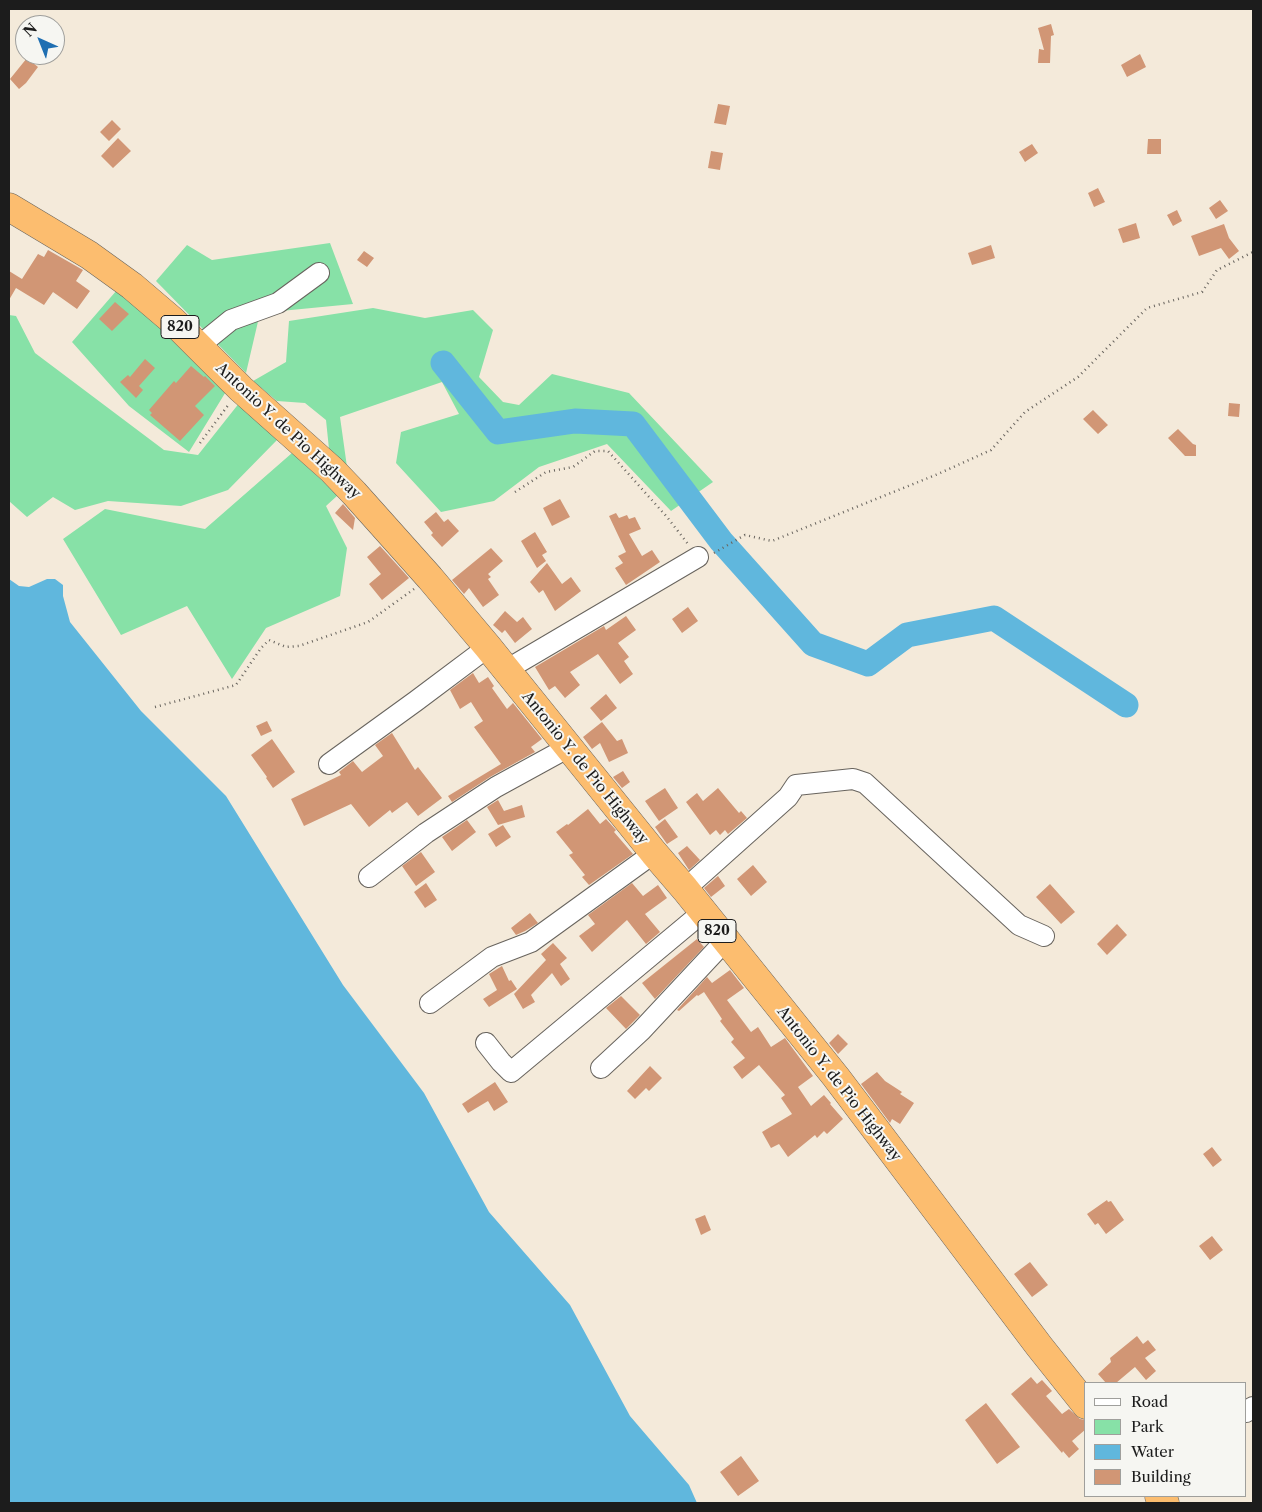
<!DOCTYPE html>
<html>
<head>
<meta charset="utf-8">
<style>
  body { margin:0 }
  #map { position:relative; width:1262px; height:1512px; overflow:hidden; background:#f4eada; font-family:"Libre Caslon Text",serif }
  canvas { display:block }
  .frame { position:absolute; inset:0; border:10px solid #1c1c1c; pointer-events:none }
  .legend { position:absolute; left:1084px; top:1382px; width:162px; height:115px; box-sizing:border-box; background:#f6f6f2; border:1px solid #9f9f9c; margin:0; padding:6px 9px; list-style:none; font-size:15px; color:#1c1c1c }
  .legend li { display:flex; align-items:center; gap:10px; height:25px }
  .legend b { width:25px; border:1px solid #9f9f9c }
  .north { position:absolute; left:15px; top:15px; width:50px; height:50px; box-sizing:border-box; background:#f6f6f2; border:1px solid #9f9f9c; border-radius:50%; rotate:316deg; font-size:14px; font-weight:700; line-height:20px; text-align:center; color:#1c1c1c }
  .north::after { content:''; display:block; margin:auto; width:18px; height:22px; background:#1f6fb2; clip-path:polygon(50% 0,100% 100%,50% 72%,0 100%) }
</style>
</head>
<body>
<div id="map">
<canvas width="1262" height="1512"></canvas>
<div class="frame"></div>
<ul class="legend">
<li><b style="height:6px;background:#fff"></b>Road</li>
<li><b style="height:14px;background:#87e1a7"></b>Park</li>
<li><b style="height:14px;background:#60b7dd"></b>Water</li>
<li><b style="height:14px;background:#d19675"></b>Building</li>
</ul>
<div class="north">N</div>
</div>
<script>
const ctx = document.querySelector('canvas').getContext('2d');
ctx.lineJoin = 'round';
function paint(path, color) {
  ctx.fillStyle = color;
  ctx.fill(path, 'evenodd');
}
function toPath(rows) {
  const path = new Path2D();
  for (const r of rows) {
    path.moveTo(r[0], r[1]);
    for (let i = 2; i < r.length; i += 2) path.lineTo(r[i], r[i + 1]);
  }
  return path;
}
function trace(path, color, width, dash) {
  ctx.strokeStyle = color;
  ctx.lineWidth = width;
  ctx.lineCap = dash ? 'butt' : 'round';
  ctx.setLineDash(dash || []);
  ctx.stroke(path);
}
function drawText(font, color, halo, rows, align = 'center') {
  ctx.font = font + ' "Libre Caslon Text",serif';
  ctx.lineWidth = 4;
  ctx.setLineDash([]);
  ctx.textBaseline = 'middle';
  ctx.strokeStyle = halo;
  ctx.fillStyle = color;
  for (const [text, x, y, turn = 0] of rows) {
    ctx.save();
    ctx.translate(x, y);
    ctx.rotate((+turn || 0) * Math.PI / 180);
    ctx.textAlign = isNaN(turn) ? turn : align;
    if (halo) ctx.strokeText(text, 0, 0);
    ctx.fillText(text, 0, 0);
    ctx.restore();
  }
}
paint(toPath([
  [330,243,353,304,260,313,246,373,156,281,187,245,212,260],
  [117,290,230,385,189,452,129,406,72,342],
  [373,308,425,318,473,310,493,330,479,377,503,402,519,405,552,374,629,393,713,482,671,511,607,444,539,467,494,501,441,512,396,463,401,432,459,414,442,382,340,417,347,467,329,449,326,420,305,403,277,401,253,381,286,362,289,321],
  [9,315,16,316,35,353,164,450,198,455,240,402,277,440,228,490,181,506,108,501,75,510,53,497,27,517,9,501],
  [292,453,338,495,326,506,347,548,340,596,266,628,232,679,187,606,121,635,63,539,105,509,205,529]
]), '#87e1a7');
paint(toPath([
  [9,579,19,586,29,587,47,579,55,579,63,585,63,596,70,622,141,711,226,796,343,985,424,1093,489,1212,570,1305,630,1416,689,1485,697,1503,9,1503]
]), '#60b7dd');
trace(toPath([
  [443,363,498,432,575,421,633,424,721,541,813,644,868,664,907,635,994,618,1126,705]
]), '#60b7dd', 25);
paint(toPath([
  [1051,24,1054,35,1051,36,1050,63,1038,63,1039,49,1044,50,1038,28],
  [1140,54,1146,67,1127,77,1121,65],
  [27,58,38,67,26,83,19,89,10,79],
  [718,104,730,106,726,125,714,123],
  [112,120,121,129,109,141,100,132],
  [118,138,131,151,113,168,101,156],
  [1148,139,1161,139,1161,154,1147,154],
  [1032,144,1038,153,1025,162,1019,152],
  [711,151,723,153,720,170,708,168],
  [1098,188,1105,202,1094,207,1088,193],
  [1220,200,1228,211,1216,219,1209,208],
  [1177,210,1182,221,1173,226,1167,215],
  [1136,223,1140,238,1123,243,1118,229],
  [1224,224,1229,238,1239,251,1229,259,1221,248,1199,256,1191,236],
  [991,245,995,258,972,265,968,253],
  [48,250,83,270,76,281,90,291,77,309,53,292,44,305,16,288,9,300,9,271,22,279,38,254,44,257],
  [364,251,374,258,367,267,357,260],
  [115,302,129,314,112,331,99,319],
  [145,359,155,368,139,386,143,390,136,398,120,382,128,375,130,377],
  [191,366,204,377,205,376,215,386,195,406,204,415,180,441,150,415,152,413,149,410,174,381,176,383],
  [1229,403,1240,404,1239,417,1228,416],
  [1093,410,1108,425,1098,434,1083,419],
  [1178,429,1193,444,1196,445,1196,456,1185,456,1168,438],
  [560,499,570,517,552,526,543,508],
  [343,504,355,518,353,530,335,513],
  [436,512,444,522,448,519,459,531,442,547,431,535,433,533,424,522],
  [616,513,619,518,627,515,629,519,635,517,641,529,629,534,642,556,652,550,660,562,626,585,615,568,623,563,618,556,626,552,609,516],
  [535,532,547,552,542,555,546,561,537,568,521,541],
  [380,546,409,578,382,600,369,584,381,574,367,557],
  [491,548,503,561,488,574,491,577,488,579,499,595,483,607,469,588,464,594,452,580],
  [547,563,562,584,571,577,581,591,555,611,543,590,539,593,530,582],
  [688,607,698,621,682,633,672,619],
  [505,611,517,622,523,617,532,629,515,643,505,630,502,633,493,625],
  [626,616,636,630,618,643,629,657,624,661,633,674,620,684,598,654,570,672,580,685,565,698,555,686,549,690,535,667,604,626,606,630],
  [473,673,479,683,488,677,494,686,492,688,507,709,513,703,542,739,531,747,535,752,490,777,452,802,448,796,501,764,474,727,483,721,471,702,460,709,450,690],
  [606,694,617,708,601,721,590,708],
  [267,721,272,731,261,736,256,726],
  [602,722,617,741,622,739,628,753,609,762,600,743,592,749,583,737],
  [392,733,415,770,418,767,442,798,418,816,407,802,392,813,390,810,369,827,351,804,304,826,291,799,341,775,339,772,353,761,362,772,383,756,375,745],
  [272,739,295,772,273,788,266,778,267,777,251,755],
  [623,771,630,782,622,788,613,777],
  [665,788,678,808,659,821,645,801],
  [718,788,739,813,741,811,747,818,728,834,725,830,720,835,716,830,710,835,686,802,697,793,703,801],
  [498,800,504,811,522,805,525,817,498,825,487,807],
  [588,809,600,824,606,819,616,830,614,832,633,854,589,885,582,877,585,875,569,855,573,853,556,832,567,824,568,825],
  [665,819,678,837,667,844,655,827],
  [467,820,476,832,452,851,442,837],
  [503,825,511,837,496,847,488,834],
  [687,846,700,860,689,870,678,853],
  [421,852,435,872,416,886,402,866],
  [753,865,767,882,751,896,737,879],
  [718,876,725,886,711,897,704,888],
  [426,883,437,900,425,908,414,892],
  [632,883,643,896,658,885,667,898,645,914,660,932,646,944,627,920,592,952,579,936,595,924,588,915],
  [1050,884,1075,912,1061,924,1036,897],
  [530,913,538,923,525,931,516,935,511,928],
  [1117,924,1127,935,1107,955,1097,944],
  [697,939,704,947,655,999,642,983],
  [553,943,567,958,560,964,570,979,561,986,552,973,531,995,535,1002,523,1009,514,994,546,960,541,954],
  [502,966,509,981,511,980,517,989,489,1007,483,999,497,990,489,974],
  [730,970,744,988,727,1000,751,1032,758,1027,771,1047,785,1038,813,1076,798,1087,811,1106,824,1095,831,1103,830,1104,843,1119,827,1134,824,1131,817,1138,815,1135,788,1157,779,1144,771,1148,762,1132,792,1114,781,1098,785,1095,759,1065,742,1079,733,1067,745,1058,731,1042,734,1039,720,1021,722,1019,704,992,698,996,697,995,679,1011,677,1010,707,977,712,983],
  [621,996,640,1015,626,1029,606,1008],
  [838,1034,848,1044,838,1054,829,1043],
  [650,1066,662,1078,649,1091,646,1088,635,1099,627,1091],
  [877,1072,885,1081,902,1092,900,1094,914,1103,900,1124,892,1119,890,1123,861,1084],
  [495,1082,508,1102,494,1111,488,1101,468,1113,462,1104],
  [1212,1147,1222,1160,1213,1167,1203,1154],
  [1107,1200,1108,1202,1111,1201,1124,1220,1106,1234,1098,1223,1095,1225,1087,1214],
  [705,1215,711,1230,701,1235,695,1219],
  [1212,1236,1223,1250,1210,1260,1199,1246],
  [1030,1262,1048,1285,1032,1297,1014,1274],
  [1137,1336,1143,1344,1148,1340,1156,1350,1145,1358,1156,1371,1146,1380,1135,1367,1116,1383,1106,1383,1098,1374,1111,1362,1110,1358],
  [1031,1377,1037,1384,1042,1380,1052,1391,1046,1396,1062,1414,1069,1409,1080,1419,1086,1420,1086,1429,1072,1441,1079,1449,1069,1458,1063,1451,1062,1453,1011,1394],
  [986,1403,1020,1447,997,1464,965,1420],
  [741,1456,759,1481,738,1496,720,1472]
]), '#d19675');
const minor = toPath([
  [199,346,231,320,278,303,319,273],
  [506,670,698,557],
  [329,764,416,701,488,647],
  [369,877,426,833,496,787,569,747],
  [685,889,788,797,796,785,853,779,865,783,1019,925,1044,936],
  [430,1003,492,957,531,942,654,853],
  [486,1043,501,1062,511,1072,703,912],
  [601,1068,641,1031,725,941],
  [1246,1412,1253,1407]
]);
const highway = toPath([
  [9,207,89,255,132,286,173,321,241,389,332,470,354,493,430,578,488,647,654,853,685,889,836,1077,1039,1346,1086,1405],
  [1159,1496,1165,1503]
]);
trace(minor, '#68645e', 22);
trace(highway, '#68645e', 29);
trace(toPath([
  [200,443,229,404],
  [515,492,546,472,573,467,595,451,608,451,667,517,688,544],
  [714,553,745,535,772,541,938,474,991,450,1025,412,1078,377,1147,308,1202,292,1217,270,1253,252],
  [155,707,236,685,261,648,269,640,286,647,299,646,368,622,414,589]
]), '#68645e', 2.5, [1, 4]);
trace(minor, '#fff', 20);
trace(highway, '#fcbd6f', 28);
for (const [x, y, w] of [
  [180,327,38],
  [717,931,38]
]) {
  const box = new Path2D();
  box.roundRect(x - w / 2, y - 11.5, w, 23, 4);
  ctx.fillStyle = '#f6f6f2';
  ctx.fill(box);
  trace(box, '#1c1c1c', 1);
}
drawText('bold 14px', '#1c1c1c', null, [
  ["820",180,327],
  ["820",717,931]
]);
drawText('15px', '#1c1c1c', '#f6f6f2', [
  ["Antonio Y. de Pio Highway",288,431,43],
  ["Antonio Y. de Pio Highway",585,768,51],
  ["Antonio Y. de Pio Highway",839,1084,52]
]);
</script>
</body>
</html>
